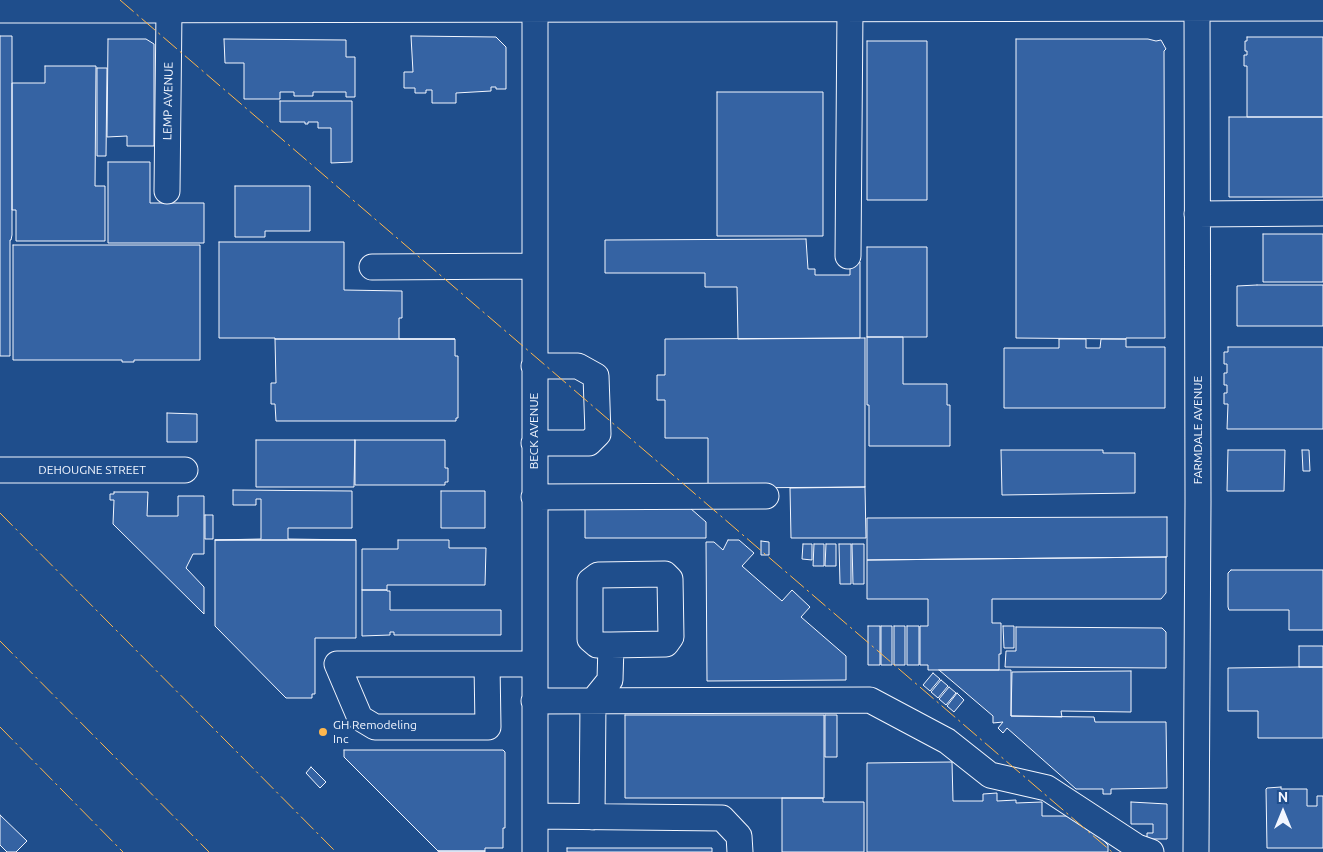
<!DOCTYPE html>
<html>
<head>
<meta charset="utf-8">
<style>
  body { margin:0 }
  #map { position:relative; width:1323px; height:852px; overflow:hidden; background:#1f4e8c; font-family:Ubuntu,sans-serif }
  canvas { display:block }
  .north { position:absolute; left:1258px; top:787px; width:50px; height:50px; -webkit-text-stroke:4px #1f4e8c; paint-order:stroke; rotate:0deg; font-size:14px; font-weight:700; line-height:20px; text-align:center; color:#f2f6ff }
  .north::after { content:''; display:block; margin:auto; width:18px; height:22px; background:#f2f6ff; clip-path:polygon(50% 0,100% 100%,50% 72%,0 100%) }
</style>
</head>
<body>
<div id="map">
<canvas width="1323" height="852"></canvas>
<div class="north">N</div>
</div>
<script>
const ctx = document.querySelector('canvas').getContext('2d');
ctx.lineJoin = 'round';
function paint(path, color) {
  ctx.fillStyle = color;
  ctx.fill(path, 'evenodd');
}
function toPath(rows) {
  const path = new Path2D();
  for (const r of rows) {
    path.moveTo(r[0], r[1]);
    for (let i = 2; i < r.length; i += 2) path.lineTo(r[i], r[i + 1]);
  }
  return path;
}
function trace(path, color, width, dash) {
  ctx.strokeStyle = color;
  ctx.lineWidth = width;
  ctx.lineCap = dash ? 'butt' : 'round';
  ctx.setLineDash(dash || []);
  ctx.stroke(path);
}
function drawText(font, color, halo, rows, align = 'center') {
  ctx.font = font + ' Ubuntu,sans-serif';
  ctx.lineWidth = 4;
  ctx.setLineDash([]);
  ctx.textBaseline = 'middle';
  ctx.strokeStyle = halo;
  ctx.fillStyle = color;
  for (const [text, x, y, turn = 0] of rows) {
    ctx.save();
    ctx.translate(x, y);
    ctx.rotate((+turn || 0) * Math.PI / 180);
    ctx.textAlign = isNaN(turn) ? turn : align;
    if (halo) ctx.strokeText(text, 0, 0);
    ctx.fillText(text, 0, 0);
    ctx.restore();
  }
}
const building = toPath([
  [0,36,12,36,12,235,11,240,10,240,10,356,0,356,0,36],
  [411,36,496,37,506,47,506,89,496,89,496,87,491,87,491,91,456,93,456,103,432,103,432,90,426,90,426,93,415,93,415,88,404,88,404,72,413,72,411,36],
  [1247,37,1323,37,1323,117,1247,117,1247,66,1244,66,1244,55,1247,55,1247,51,1245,51,1245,41,1247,41,1247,37],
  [108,39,146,39,154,44,154,146,127,146,127,136,107,137,108,39],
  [224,39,346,40,346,57,355,57,355,97,346,97,346,92,313,92,313,96,294,96,294,92,280,92,280,99,244,99,244,63,225,63,224,39],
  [1016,39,1148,39,1156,41,1161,40,1166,49,1164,51,1165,338,1126,338,1126,339,1016,338,1016,39],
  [867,41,927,41,927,200,867,200,867,41],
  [45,66,96,66,95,186,105,186,105,241,16,241,16,210,12,210,12,83,45,83,45,66],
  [97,68,107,68,106,156,97,156,97,68],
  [717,92,823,92,823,236,717,236,717,92],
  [280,101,352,101,352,162,331,163,331,128,318,128,318,122,308,122,308,124,305,124,305,122,280,122,280,101],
  [1229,117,1323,117,1323,197,1229,197,1229,117],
  [108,162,150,162,150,203,204,203,204,243,108,243,108,162],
  [235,186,310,186,310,231,265,231,265,237,235,237,235,186],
  [1263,234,1323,234,1323,282,1263,282,1263,234],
  [806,239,808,269,815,269,815,275,850,275,850,262,860,262,860,338,738,339,737,287,705,287,705,273,605,273,605,240,806,239],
  [219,242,344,242,344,290,402,291,402,318,399,318,399,339,455,339,275,339,275,338,219,338,219,242],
  [13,245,200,245,200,360,134,360,134,362,122,362,122,360,13,360,13,245],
  [867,247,927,247,927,337,867,337,867,247],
  [1257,285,1323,285,1323,326,1237,326,1237,286,1257,285],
  [867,337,903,337,903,384,947,384,947,405,950,405,950,446,869,446,869,405,867,405,867,337],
  [865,338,865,487,725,488,708,486,708,438,665,438,665,400,657,400,657,375,665,375,665,339,865,338],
  [275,339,455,339,455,356,458,356,458,418,456,418,456,421,276,421,275,404,271,404,271,383,276,383,275,339],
  [1059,339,1086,339,1086,348,1100,348,1101,339,1126,339,1126,347,1165,347,1165,408,1004,408,1004,348,1059,348,1059,339],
  [1228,347,1323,347,1323,429,1227,429,1228,404,1224,404,1224,393,1227,393,1227,385,1224,385,1224,373,1227,373,1227,364,1224,364,1224,352,1228,352,1228,347],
  [167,413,197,414,197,442,167,442,167,413],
  [256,440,355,440,354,487,256,487,256,440],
  [355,440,445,440,445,468,448,468,448,482,445,482,445,485,355,485,355,440],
  [1001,450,1103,450,1103,453,1135,453,1135,493,1002,495,1001,450],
  [1228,450,1285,450,1284,491,1227,491,1228,450],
  [1302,450,1309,450,1310,471,1303,471,1302,450],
  [865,487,866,538,791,538,790,488,865,487],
  [233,490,352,491,352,528,288,528,288,539,356,540,215,540,261,539,261,499,256,499,256,505,233,505,233,490],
  [441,491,485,491,485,528,441,528,441,491],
  [114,492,148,492,147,516,178,516,178,496,204,496,204,554,193,554,186,568,204,587,204,614,113,524,114,500,110,500,110,494,114,494,114,492],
  [585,508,690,508,706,522,706,538,585,538,585,508],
  [205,515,213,515,213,539,205,539,205,515],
  [1167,517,1167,557,867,560,867,518,1167,517],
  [215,540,356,540,356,638,315,638,315,694,312,694,312,698,286,698,215,626,215,540],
  [398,540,449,540,449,548,486,548,485,585,387,585,387,590,362,590,362,549,398,549,398,540],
  [728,540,739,540,754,553,742,566,782,601,792,590,810,607,801,617,846,656,846,680,707,681,706,542,714,542,723,550,728,540],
  [761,541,769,542,769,555,761,555,761,541],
  [803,544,812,544,812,560,802,559,803,544],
  [814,544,824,544,824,566,813,566,814,544],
  [826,544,836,544,836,566,825,566,826,544],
  [839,544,851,544,851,584,840,584,839,544],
  [852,544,864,544,864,584,853,584,852,544],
  [1166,557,1166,593,1161,599,992,599,992,623,1001,623,1001,654,999,654,999,670,928,670,928,665,920,665,920,626,928,626,928,599,867,599,867,560,1166,557],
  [1231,570,1323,570,1323,630,1289,630,1289,610,1229,610,1228,607,1228,573,1231,570],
  [362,590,387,590,387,591,390,591,390,610,501,610,501,635,394,635,394,632,390,632,390,635,362,636,362,590],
  [868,626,880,626,880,665,868,665,868,626],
  [881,626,892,626,892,665,881,665,881,626],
  [894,626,905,626,905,665,894,665,894,626],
  [907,626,919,626,919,665,907,665,907,626],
  [1003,626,1014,626,1014,648,1004,648,1003,626],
  [1016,627,1162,628,1166,632,1166,668,1005,667,1006,651,1016,651,1016,627],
  [1299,646,1323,646,1323,667,1299,667,1299,646],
  [1299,667,1323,667,1323,738,1258,738,1258,711,1228,711,1228,668,1299,667],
  [939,670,1011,670,1011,716,1094,717,1095,722,1166,722,1167,788,1111,789,1111,794,1103,794,1103,789,1076,789,1007,728,1003,733,998,728,1003,722,993,723,993,716,939,670],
  [1131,671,1131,712,1061,711,1062,717,1011,716,1012,672,1131,671],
  [933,673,940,679,930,691,923,685,933,673],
  [941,680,948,686,938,698,931,692,941,680],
  [949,687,956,693,946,705,939,699,949,687],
  [957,693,964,700,954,712,947,706,957,693],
  [625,715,824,715,824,798,625,798,625,715],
  [825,715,837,715,837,757,825,757,825,715],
  [344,750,503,750,505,752,505,828,503,828,503,848,485,848,485,851,438,851,344,757,344,750],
  [952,762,953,801,983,801,983,794,997,793,997,801,1016,800,1016,803,1042,802,1042,816,1070,816,1083,820,1108,845,1108,852,867,852,867,763,952,762],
  [311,767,326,782,320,788,306,773,311,767],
  [1281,787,1281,789,1307,789,1307,806,1317,806,1317,796,1323,796,1323,848,1267,848,1266,789,1267,788,1281,787],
  [782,798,823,798,823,802,864,802,864,852,782,852,782,798],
  [1131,802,1167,804,1167,839,1147,839,1147,833,1153,833,1153,824,1131,824,1131,802],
  [0,815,27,841,16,852,7,852,0,845,0,815],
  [567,848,712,848,712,852,567,852,567,848],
  [438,851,485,851,485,852,440,852,438,851]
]);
paint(building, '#3563a3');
trace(building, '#f2f6ff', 1);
const minor = toPath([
  [0,10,1323,8],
  [535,10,535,852],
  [167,191,169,11],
  [1197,214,1323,213],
  [848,256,850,9],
  [372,267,534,266],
  [534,443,589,443,598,434,596,376,578,366,534,366],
  [0,470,185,470],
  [534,497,766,496],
  [487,664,488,727,375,727,360,718,337,664,534,664],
  [534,701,870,700,947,741,990,775,1047,788,1137,847,1151,852],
  [535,816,722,818,739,836,740,852],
  [592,817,593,701,610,680,611,645,666,644,671,637,670,579,665,574,598,575,590,581,590,639,597,645,611,645],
  [1196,852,1198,501,1197,8]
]);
trace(minor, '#f2f6ff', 27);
trace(minor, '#1f4e8c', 25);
trace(toPath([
  [120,0,1112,852],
  [0,513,336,852],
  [0,641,209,852],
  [0,727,123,852]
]), '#ffb74d', 1, [18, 4, 2.5, 4]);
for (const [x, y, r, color] of [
  [323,732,5,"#ffb74d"]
]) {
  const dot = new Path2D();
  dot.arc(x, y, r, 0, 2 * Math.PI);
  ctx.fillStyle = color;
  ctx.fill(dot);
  trace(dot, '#1f4e8c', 2);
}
drawText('12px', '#f2f6ff', '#1f4e8c', [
  ["LEMP AVENUE",168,101,-89],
  ["FARMDALE AVENUE",1198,430,-90],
  ["BECK AVENUE",534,431,-90],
  ["DEHOUGNE STREET",92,470]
]);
drawText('12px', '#f2f6ff', '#1f4e8c', [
  ["GH Remodeling",333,725],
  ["Inc",333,739]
], 'left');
</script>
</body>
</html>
